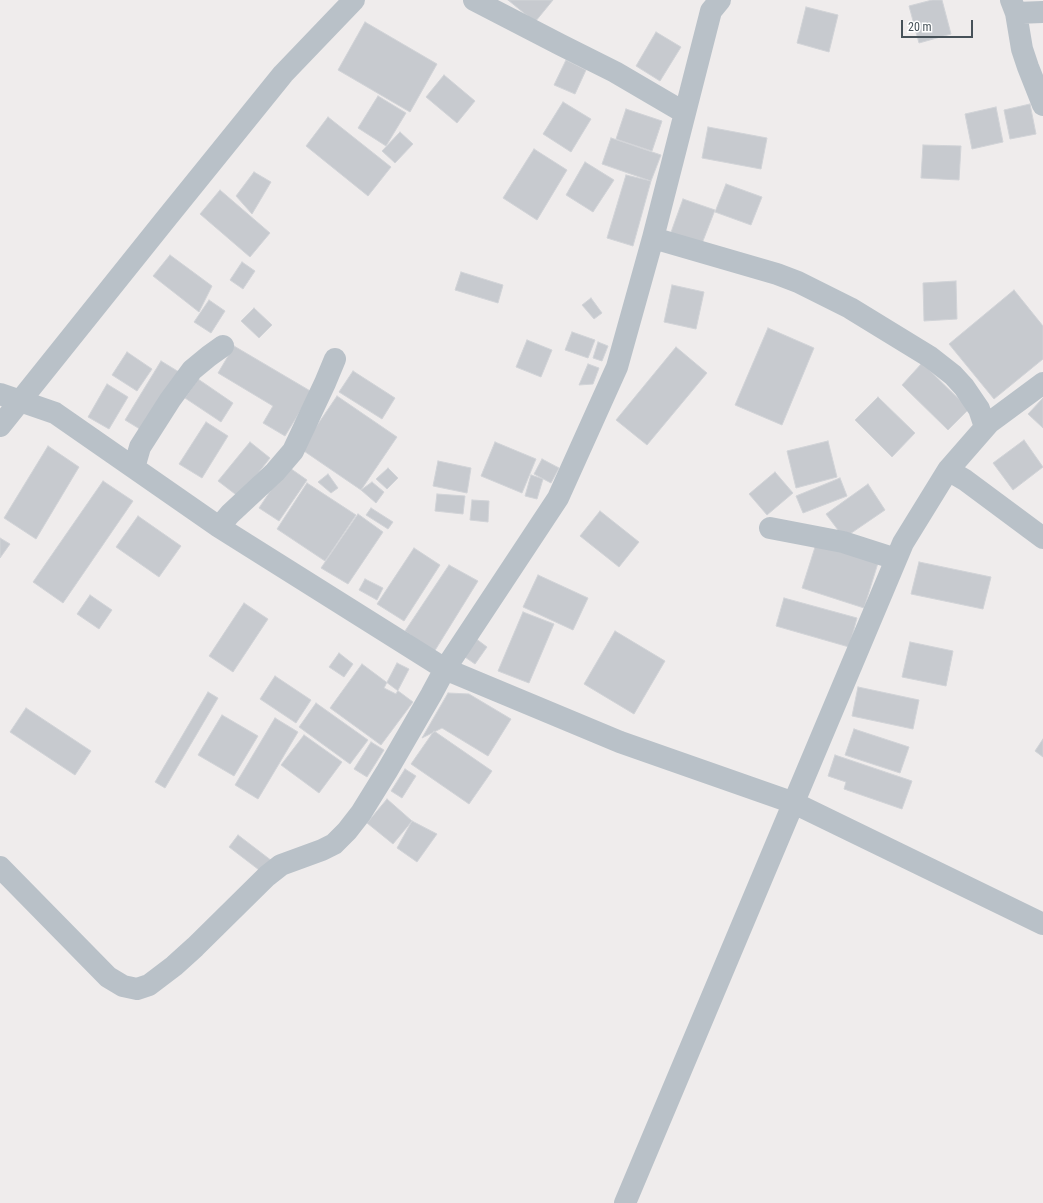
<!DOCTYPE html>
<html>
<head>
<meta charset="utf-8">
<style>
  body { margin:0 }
  #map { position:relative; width:1043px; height:1203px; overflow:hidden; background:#efecec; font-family:"Roboto Condensed",sans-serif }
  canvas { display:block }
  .scale { position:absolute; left:901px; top:20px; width:72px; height:18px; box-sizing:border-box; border:2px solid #465158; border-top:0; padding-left:5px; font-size:12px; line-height:14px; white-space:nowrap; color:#465158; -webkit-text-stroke:3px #fff; paint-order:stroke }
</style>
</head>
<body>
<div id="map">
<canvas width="1043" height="1203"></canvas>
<div class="scale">20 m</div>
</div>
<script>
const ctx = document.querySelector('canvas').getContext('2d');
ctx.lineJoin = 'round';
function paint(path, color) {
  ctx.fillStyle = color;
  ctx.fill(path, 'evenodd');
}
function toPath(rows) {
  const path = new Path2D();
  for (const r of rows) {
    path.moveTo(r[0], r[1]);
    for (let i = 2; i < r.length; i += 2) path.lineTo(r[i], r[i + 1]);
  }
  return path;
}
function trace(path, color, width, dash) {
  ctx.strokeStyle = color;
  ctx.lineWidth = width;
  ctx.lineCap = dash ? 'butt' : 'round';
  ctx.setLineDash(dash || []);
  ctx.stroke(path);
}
const building = toPath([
  [508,0,553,0,535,22,508,0],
  [932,0,942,0,951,34,919,43,909,6,932,0],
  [806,7,838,15,829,52,797,43,806,7],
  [365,22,437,64,410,112,338,70,365,22],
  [656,32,681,47,660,81,636,66,656,32],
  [566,60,586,70,575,94,554,85,566,60],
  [444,75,475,101,457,123,426,97,444,75],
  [378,96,406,113,386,146,358,128,378,96],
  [563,102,591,119,571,152,543,134,563,102],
  [1030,104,1036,134,1010,139,1004,110,1030,104],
  [996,107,1003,142,972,149,965,114,996,107],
  [626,109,662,121,652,151,616,139,626,109],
  [328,117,391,167,368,196,306,146,328,117],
  [708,127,767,138,761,169,702,158,708,127],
  [400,132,413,144,395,163,382,151,400,132],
  [611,138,661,155,651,181,602,164,611,138],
  [923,145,961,146,959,180,921,178,923,145],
  [534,149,567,170,537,220,503,198,534,149],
  [585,162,614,180,593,212,566,195,585,162],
  [254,172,271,182,252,214,236,196,254,172],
  [626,175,651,181,633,246,607,238,626,175],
  [726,184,762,197,751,225,715,212,726,184],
  [220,190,270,233,250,257,200,214,220,190],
  [683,199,715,210,701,246,670,235,683,199],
  [170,255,212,286,199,312,153,276,170,255],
  [242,262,255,271,243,289,230,280,242,262],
  [461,272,503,285,498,303,455,290,461,272],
  [956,281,957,319,924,321,923,283,956,281],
  [672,285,704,292,696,329,664,322,672,285],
  [1014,290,1043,326,1043,359,994,399,949,344,1014,290],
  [591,298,602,313,594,319,582,305,591,298],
  [209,300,225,311,211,333,194,322,209,300],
  [254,308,272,325,259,338,241,321,254,308],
  [768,328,814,348,782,425,735,405,768,328],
  [572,332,595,340,588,358,565,350,572,332],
  [527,340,552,350,541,377,516,367,527,340],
  [598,342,608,346,602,361,593,358,598,342],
  [234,346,312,392,285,436,263,423,273,406,218,373,234,346],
  [676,347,707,373,647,445,616,420,676,347],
  [127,352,152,369,137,391,112,375,127,352],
  [161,361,179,372,143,431,125,420,161,361],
  [922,363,969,409,948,430,902,385,922,363],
  [588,364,599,368,593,384,579,385,588,364],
  [353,371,395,398,382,419,339,392,353,371],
  [198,379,233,403,221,422,185,398,198,379],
  [107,384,128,397,109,429,88,417,107,384],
  [337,396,397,437,361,490,301,449,337,396],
  [878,397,915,433,892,457,855,420,878,397],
  [1043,398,1043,428,1028,414,1043,398],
  [206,422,228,436,202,478,179,464,206,422],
  [1024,440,1043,467,1013,490,993,463,1024,440],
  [828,441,837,477,796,488,787,451,828,441],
  [250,442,270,458,239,497,218,481,250,442],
  [495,442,536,459,522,493,481,476,495,442],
  [48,446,79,467,36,539,4,518,48,446],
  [542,459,559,468,551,483,534,474,542,459],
  [438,461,471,468,467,493,433,486,438,461],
  [287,466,307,480,279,521,259,508,287,466],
  [388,468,398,478,387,489,376,479,388,468],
  [775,472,793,493,767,515,749,494,775,472],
  [328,474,338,488,331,493,318,482,328,474],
  [531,475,543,479,537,499,525,496,531,475],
  [840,478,847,496,803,513,796,496,840,478],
  [103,481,133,501,63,603,33,582,103,481],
  [372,482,384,492,376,503,361,490,372,482],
  [307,483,356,515,325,561,277,529,307,483],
  [868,484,885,510,844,538,826,514,868,484],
  [437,494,465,496,463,514,435,511,437,494],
  [472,500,489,501,488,522,470,520,472,500],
  [371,508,393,522,388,529,366,515,371,508],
  [600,511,639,542,619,567,580,536,600,511],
  [358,514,383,532,348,584,321,568,358,514],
  [138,516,181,546,159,577,116,547,138,516],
  [0,538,10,544,0,558,0,538],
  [816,544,878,563,864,608,802,588,816,544],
  [414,548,440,565,404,621,377,604,414,548],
  [919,562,991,577,983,609,911,594,919,562],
  [449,565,478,581,434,652,405,631,449,565],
  [538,575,588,598,573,630,523,607,538,575],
  [365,579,383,588,377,600,359,590,365,579],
  [90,595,112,610,99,629,77,614,90,595],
  [784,598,857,618,849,647,776,626,784,598],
  [244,603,268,619,233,672,209,656,244,603],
  [523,612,554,624,529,683,498,671,523,612],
  [615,631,665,661,634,714,584,684,615,631],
  [475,638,487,647,475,664,462,655,475,638],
  [910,642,953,651,946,686,902,677,910,642],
  [339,653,353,664,344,677,329,667,339,653],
  [397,663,409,669,396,694,384,688,397,663],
  [362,664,413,702,381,745,330,708,362,664],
  [275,676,311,700,296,723,260,699,275,676],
  [858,687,919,700,913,729,852,716,858,687],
  [208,692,218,698,165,788,155,782,208,692],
  [448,693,469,694,511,719,488,756,442,728,422,738,448,693],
  [316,703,368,740,350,764,299,727,316,703],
  [26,708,91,751,75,775,10,732,26,708],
  [222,715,258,736,234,776,198,755,222,715],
  [275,718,298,732,258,799,235,785,275,718],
  [854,729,909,747,900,773,845,755,854,729],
  [434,731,492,771,469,804,411,764,434,731],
  [304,735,342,762,319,793,281,765,304,735],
  [1043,739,1043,757,1035,751,1043,739],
  [371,742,384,750,367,777,354,769,371,742],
  [835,755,912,781,902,809,844,789,846,782,828,776,835,755],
  [405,769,416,776,402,798,391,791,405,769],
  [387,799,412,821,393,844,367,823,387,799],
  [412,821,437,834,417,862,397,848,412,821],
  [238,835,272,861,263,873,229,847,238,835]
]);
paint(building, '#c7cacf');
trace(building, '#d1d3d7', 1);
trace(toPath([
  [474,0,561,45,615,72,685,113],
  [1011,0,1016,13,1022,49,1028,67,1043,105],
  [1016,13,1043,12],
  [653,238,777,274,798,282,850,308,930,357,953,375,964,387,979,409,985,427],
  [0,394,55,413,219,527,445,669,620,742,794,803,1043,924],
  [0,426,165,220,283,74,354,0],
  [134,468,140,447,170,400,192,370,209,356,223,346],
  [948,470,965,480,1043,538],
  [219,527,230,514,275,472,293,451,325,383,335,359],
  [770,528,843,542,896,559],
  [0,867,108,977,123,986,137,989,149,985,174,966,195,947,267,876,281,865,322,850,334,844,347,831,361,813,387,771,431,695,445,669,558,498,617,367,653,238,711,11,720,0],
  [625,1203,903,543,948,470,989,423,1043,383]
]), '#b9c1c8', 22);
</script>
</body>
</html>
